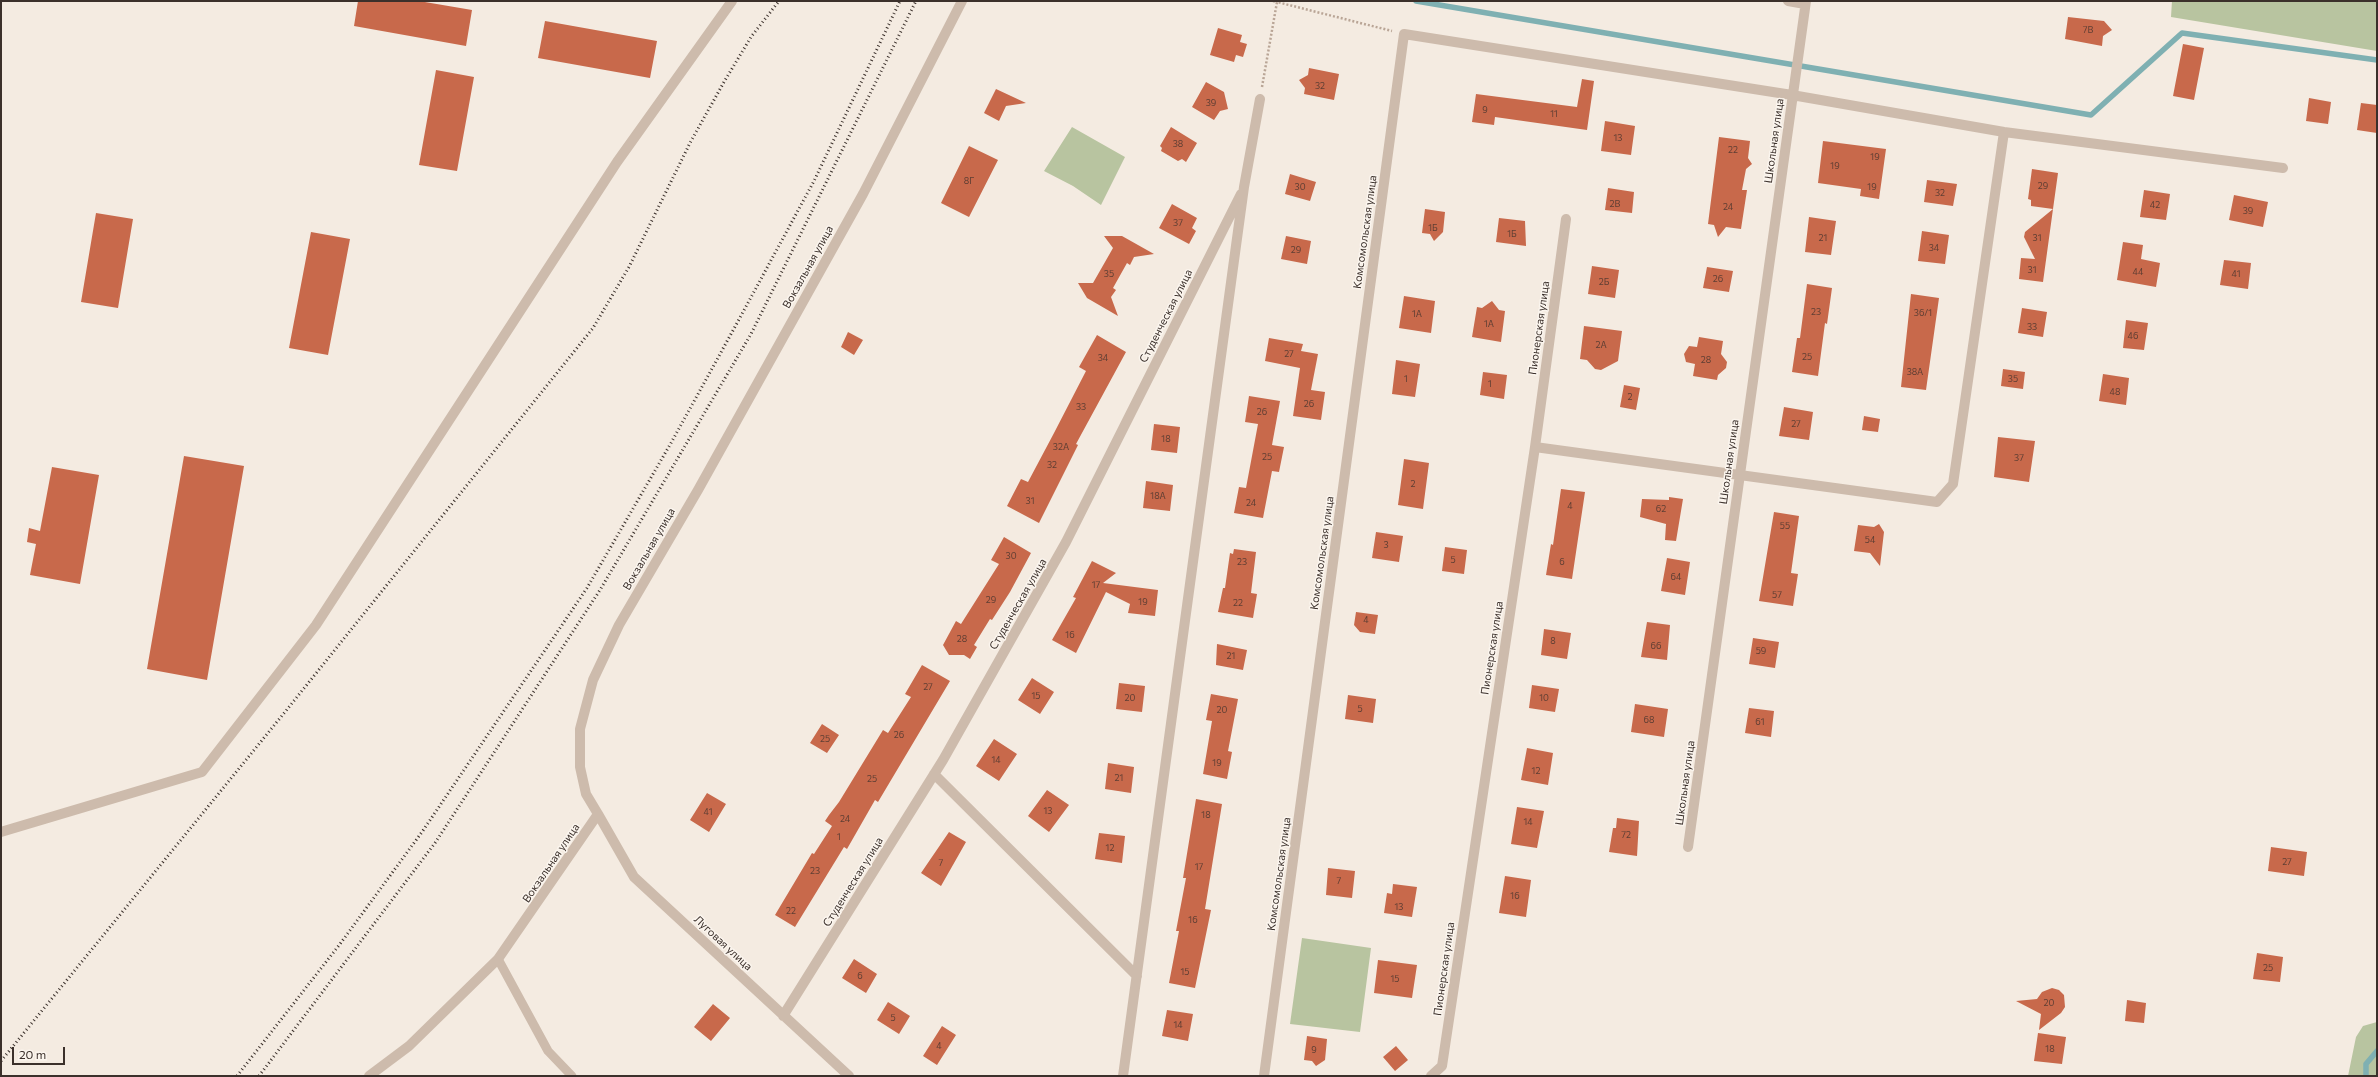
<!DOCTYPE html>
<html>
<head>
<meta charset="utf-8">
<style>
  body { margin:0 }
  #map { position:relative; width:2378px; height:1077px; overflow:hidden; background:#f4ebe1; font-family:Commissioner,sans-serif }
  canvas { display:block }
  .frame { position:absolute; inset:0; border:2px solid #3b302b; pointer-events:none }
  .scale { position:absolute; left:12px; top:1047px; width:53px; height:18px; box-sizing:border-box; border:2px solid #3b302b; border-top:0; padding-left:5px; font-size:12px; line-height:14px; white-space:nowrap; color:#3b302b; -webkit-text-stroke:3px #fbf5ee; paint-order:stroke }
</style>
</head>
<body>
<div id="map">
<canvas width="2378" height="1077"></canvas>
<div class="frame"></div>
<div class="scale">20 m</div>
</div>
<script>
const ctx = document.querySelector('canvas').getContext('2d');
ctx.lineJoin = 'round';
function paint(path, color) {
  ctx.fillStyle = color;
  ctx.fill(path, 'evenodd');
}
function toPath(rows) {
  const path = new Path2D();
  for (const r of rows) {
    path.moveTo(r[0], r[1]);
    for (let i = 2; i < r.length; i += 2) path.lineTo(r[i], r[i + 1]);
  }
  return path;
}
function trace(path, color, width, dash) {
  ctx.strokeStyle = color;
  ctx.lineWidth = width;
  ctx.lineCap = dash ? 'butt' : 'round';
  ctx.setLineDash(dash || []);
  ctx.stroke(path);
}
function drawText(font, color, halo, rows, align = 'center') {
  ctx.font = font + ' Commissioner,sans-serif';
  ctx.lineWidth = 3;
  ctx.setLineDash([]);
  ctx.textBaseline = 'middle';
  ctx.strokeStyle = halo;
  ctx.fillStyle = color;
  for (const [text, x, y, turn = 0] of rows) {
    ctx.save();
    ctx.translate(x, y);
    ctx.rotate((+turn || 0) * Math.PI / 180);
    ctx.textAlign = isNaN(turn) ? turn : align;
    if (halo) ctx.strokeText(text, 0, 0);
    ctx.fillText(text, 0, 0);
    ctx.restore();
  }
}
paint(toPath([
  [2172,1,2377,1,2377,51,2171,17],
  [1072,127,1125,157,1101,205,1073,186,1044,171],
  [1302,938,1371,948,1360,1032,1290,1024],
  [2377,1022,2377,1076,2348,1076,2356,1037,2363,1026]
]), '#b8c4a0');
trace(toPath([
  [1416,1,2091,115,2182,33,2377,60],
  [2366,1076,2366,1064,2377,1051]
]), '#7fb0b2', 5.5);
paint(toPath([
  [358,1,419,1,472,10,466,46,354,26],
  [2068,17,2104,21,2112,30,2103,36,2102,46,2065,39],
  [545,21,657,41,650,78,538,58],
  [1218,28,1242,35,1240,42,1247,44,1243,57,1236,55,1234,62,1210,55],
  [2183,44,2204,48,2194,100,2173,96],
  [1309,68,1339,74,1334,100,1304,94,1305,88,1299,80,1308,75],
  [436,70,474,77,457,171,419,165],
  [1582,79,1594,81,1587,130,1495,117,1494,125,1472,122,1476,94,1577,107],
  [1206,82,1224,92,1228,109,1220,111,1214,120,1192,107],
  [996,89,1026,103,1006,106,999,121,984,113],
  [2309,98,2331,102,2328,124,2306,121],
  [2361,103,2377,105,2377,133,2357,130],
  [1605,121,1635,126,1631,155,1601,151],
  [1171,127,1197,143,1186,162,1182,159,1178,161,1161,151,1162,148,1160,146],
  [1719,137,1750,141,1748,158,1752,164,1746,169,1742,190,1747,190,1741,229,1726,227,1718,237,1714,225,1708,224],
  [1823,141,1886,149,1879,199,1860,196,1861,189,1818,183],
  [969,146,998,160,969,217,941,203],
  [2032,169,2058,173,2053,209,2031,206,2031,200,2028,199],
  [1290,174,1316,182,1310,201,1285,194],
  [1927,180,1957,184,1953,206,1924,202],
  [1608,188,1634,192,1632,213,1605,210],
  [2144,190,2170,194,2166,220,2140,217],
  [2234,195,2268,202,2263,227,2229,220],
  [1172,204,1197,218,1192,228,1196,231,1189,244,1159,228],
  [1425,209,1445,212,1443,232,1434,241,1430,234,1422,233],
  [2053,209,2043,282,2019,279,2021,258,2035,259,2024,237,2025,232],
  [96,213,133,219,118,308,81,302],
  [1809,217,1836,221,1831,255,1805,252],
  [1499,218,1525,221,1526,246,1496,242],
  [1922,231,1949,235,1945,264,1918,261],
  [311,232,350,239,328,355,289,348],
  [1104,236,1122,236,1154,254,1134,257,1130,265,1127,263,1113,288,1116,290,1111,297,1118,316,1087,298,1078,283,1093,283,1113,248],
  [1286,236,1311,241,1307,264,1281,259],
  [2123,242,2143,245,2141,259,2160,263,2156,287,2117,280],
  [2224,260,2251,263,2248,289,2220,285],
  [1592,266,1619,270,1615,298,1588,294],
  [1707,267,1733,271,1729,292,1703,288],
  [1807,284,1832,288,1827,324,1825,323,1818,376,1792,372,1797,338,1800,338],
  [1911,294,1939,298,1926,390,1901,387],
  [1404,296,1435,301,1431,333,1399,328],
  [1492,301,1499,310,1505,311,1501,342,1472,337,1477,307,1482,308],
  [2022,308,2047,312,2043,337,2018,333],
  [2126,320,2148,323,2144,350,2123,348],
  [1584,326,1622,331,1618,361,1601,370,1595,369,1587,360,1580,359],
  [848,332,863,340,854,355,841,347],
  [1097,335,1126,352,1076,444,1078,445,1039,523,1007,506,1021,479,1028,482,1054,433,1086,371,1079,367],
  [1699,337,1723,341,1721,354,1727,362,1726,368,1718,375,1717,380,1693,376,1695,364,1686,362,1684,354,1689,346,1697,347],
  [1269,338,1303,344,1301,351,1318,354,1311,390,1325,392,1321,420,1293,416,1300,368,1265,361],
  [1396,360,1420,364,1415,397,1392,394],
  [2003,369,2025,372,2023,389,2001,386],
  [1483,372,1507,375,1504,399,1480,395],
  [2103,374,2129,378,2126,405,2099,401],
  [1624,385,1640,388,1636,410,1620,407],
  [1249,396,1280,401,1272,445,1284,447,1279,472,1272,471,1263,518,1234,513,1239,487,1246,488,1258,424,1245,422],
  [1784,407,1813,412,1809,440,1779,436],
  [1864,416,1880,419,1878,432,1862,430],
  [1154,424,1180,427,1177,453,1151,450],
  [1998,437,2035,441,2029,482,1994,477],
  [184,456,244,466,207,680,147,669],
  [1404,459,1429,463,1423,509,1398,505],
  [52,467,99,475,80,584,30,575,36,544,27,542,29,528,40,531],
  [1146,481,1173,485,1170,511,1143,508],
  [1561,489,1585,492,1572,579,1546,575,1551,544,1553,545],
  [1669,497,1683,499,1676,541,1665,540,1666,524,1640,517,1642,499,1669,500],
  [1774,512,1799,516,1791,573,1798,574,1793,606,1759,601],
  [1879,524,1884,532,1880,566,1870,553,1854,551,1858,525,1874,527],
  [1376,532,1403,536,1399,562,1372,558],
  [1004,537,1031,553,1010,592,992,620,990,619,974,645,977,647,970,659,964,655,949,655,943,645,956,621,961,624,999,564,991,560],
  [1445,547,1467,550,1464,574,1442,571],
  [1234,549,1256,552,1251,593,1257,594,1253,618,1218,612,1223,588,1225,588,1230,553,1233,554],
  [1667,558,1690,562,1685,595,1661,591],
  [1092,561,1116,573,1103,583,1158,590,1155,616,1128,613,1130,604,1106,592,1076,653,1052,640,1076,598,1073,597],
  [1356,612,1378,615,1375,634,1360,632,1354,625],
  [1647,622,1670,625,1667,660,1641,657],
  [1544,629,1571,633,1567,659,1541,655],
  [1753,638,1779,642,1775,668,1749,664],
  [1217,644,1247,650,1243,670,1216,665],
  [922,665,950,681,878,802,875,800,847,849,844,847,795,927,775,915,812,853,814,854,832,826,825,821,829,815,839,802,883,730,888,733,911,697,905,694],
  [1032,678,1054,692,1040,714,1018,700],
  [1119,683,1145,686,1142,712,1116,709],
  [1532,685,1559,689,1555,712,1529,708],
  [1211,694,1238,699,1228,751,1232,752,1227,779,1203,774,1212,721,1206,720],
  [1348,695,1376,699,1373,723,1345,719],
  [1635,704,1668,709,1664,737,1631,732],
  [1749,708,1774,711,1771,737,1745,733],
  [822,724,839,735,827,753,810,743],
  [994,739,1017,754,999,781,976,766],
  [1527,748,1553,753,1548,785,1521,780],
  [1108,763,1134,767,1131,793,1105,789],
  [1047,790,1069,805,1049,832,1028,816],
  [707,793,726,804,709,832,690,820],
  [1196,799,1222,804,1205,909,1211,910,1195,988,1169,983,1179,931,1176,931,1186,878,1183,878],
  [1517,807,1544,811,1537,848,1511,844],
  [1617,818,1639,821,1637,856,1609,852,1613,828,1616,828],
  [949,832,966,842,941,886,921,873],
  [1099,833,1125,836,1122,863,1095,859],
  [2271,847,2307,852,2304,876,2268,871],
  [1328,868,1355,871,1352,898,1326,895],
  [1505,876,1531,880,1526,917,1499,913],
  [1393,884,1417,887,1412,917,1384,913,1387,893,1392,894],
  [2257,953,2283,957,2280,982,2253,979],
  [854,959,877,974,866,993,842,978],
  [1378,960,1417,965,1412,998,1374,993],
  [2052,988,2059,990,2064,995,2065,1007,2061,1013,2039,1030,2041,1014,2016,1001,2037,999,2042,992],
  [2127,1000,2146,1003,2144,1023,2125,1021],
  [888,1002,910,1016,899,1034,877,1020],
  [713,1004,730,1018,711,1041,694,1027],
  [1167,1010,1193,1014,1188,1041,1162,1036],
  [942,1026,956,1035,937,1065,923,1056],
  [2038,1033,2066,1037,2062,1064,2034,1061],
  [1307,1036,1327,1039,1325,1060,1316,1066,1312,1061,1304,1060],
  [1396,1046,1408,1060,1395,1071,1383,1057]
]), '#c8694b');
trace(toPath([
  [1273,1,1277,2],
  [1262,87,1277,2,1392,31]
]), '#b9a596', 2.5, [2, 2]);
trace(toPath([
  [498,959,548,1051,572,1076]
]), '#cdbbac', 9);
trace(toPath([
  [1788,1,1805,4],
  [1535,447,1937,502,1953,484,2004,132],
  [934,774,1137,976],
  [598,814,634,877,849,1076],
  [1,832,202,772,316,625,617,162,732,1],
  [1688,847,1806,1],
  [783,1016,943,760,1066,542,1241,194],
  [369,1076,409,1046,498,959,598,814,586,794,580,767,580,729,593,680,619,625,698,490,863,194,962,1],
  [1123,1076,1244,187,1260,99],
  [1264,1076,1404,34,1792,95,2004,132,2283,168],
  [1431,1076,1442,1066,1535,447,1566,219]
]), '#cdbbac', 10);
trace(toPath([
  [1,1061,285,712,593,328,629,267,690,143,724,82,751,37,779,1],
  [237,1076,340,944,422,832,587,588,671,443,736,325,814,181,900,1],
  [259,1076,435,843,600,590,751,334,916,1]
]), '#3b302b', 3, [1, 3]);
drawText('9px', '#5e3e33', null, [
  ["7В",2088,30],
  ["32",1320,86],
  ["39",1211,103],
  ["9",1485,110],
  ["11",1554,114],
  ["13",1618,138],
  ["38",1178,144],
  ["22",1733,150],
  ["19",1875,157],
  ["19",1835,166],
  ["8Г",969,181],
  ["29",2043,186],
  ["30",1300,187],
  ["19",1872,187],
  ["32",1940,193],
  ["2В",1615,204],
  ["42",2155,205],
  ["24",1728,207],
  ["39",2248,211],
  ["37",1178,223],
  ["1Б",1433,228],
  ["1Б",1512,234],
  ["21",1823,238],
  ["31",2037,238],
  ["34",1934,248],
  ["29",1296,250],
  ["31",2032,270],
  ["44",2138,272],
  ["35",1109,274],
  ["41",2236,274],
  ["26",1718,279],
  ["2Б",1604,282],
  ["23",1816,312],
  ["36/1",1923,313],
  ["1А",1417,314],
  ["1А",1489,324],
  ["33",2032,327],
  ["46",2133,336],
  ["2А",1601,345],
  ["27",1289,354],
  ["25",1807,357],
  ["34",1103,358],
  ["28",1706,360],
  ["38А",1915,372],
  ["1",1406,379],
  ["35",2013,379],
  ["1",1490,384],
  ["48",2115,392],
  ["2",1630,397],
  ["26",1309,404],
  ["33",1081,407],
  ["26",1262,412],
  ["27",1796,424],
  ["18",1166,439],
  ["32А",1061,447],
  ["25",1267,457],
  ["37",2019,458],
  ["32",1052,465],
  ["2",1413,484],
  ["18А",1158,496],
  ["31",1030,501],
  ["24",1251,503],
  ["4",1570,506],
  ["62",1661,509],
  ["55",1785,526],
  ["54",1870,540],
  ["3",1386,545],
  ["30",1011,556],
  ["5",1453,560],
  ["23",1242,562],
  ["6",1562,562],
  ["64",1676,577],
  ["17",1096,585],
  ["57",1777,595],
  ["29",991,600],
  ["19",1143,602],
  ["22",1238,603],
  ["4",1366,620],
  ["16",1070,635],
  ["28",962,639],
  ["8",1553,641],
  ["66",1656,646],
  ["59",1761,651],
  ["21",1231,656],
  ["27",928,687],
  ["15",1036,696],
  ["20",1130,698],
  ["10",1544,698],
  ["5",1360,709],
  ["20",1222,710],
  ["68",1649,720],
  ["61",1760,722],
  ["26",899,735],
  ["25",825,739],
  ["14",996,760],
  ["19",1217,763],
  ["12",1536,771],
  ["21",1119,778],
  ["25",872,779],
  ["13",1048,811],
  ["41",708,812],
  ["18",1206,815],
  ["24",845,819],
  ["14",1528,822],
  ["72",1626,835],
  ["1",839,837],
  ["12",1110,848],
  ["27",2287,862],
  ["7",941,863],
  ["17",1199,867],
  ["23",815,871],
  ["7",1339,881],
  ["16",1515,896],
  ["13",1399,907],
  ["22",791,911],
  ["16",1193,920],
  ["25",2268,968],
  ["15",1185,972],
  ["6",860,976],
  ["15",1395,979],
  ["20",2049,1003],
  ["5",893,1018],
  ["14",1178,1025],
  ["4",939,1046],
  ["18",2050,1049],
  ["9",1314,1050]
]);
drawText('11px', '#3b302b', '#fbf5ee', [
  ["Школьная улица",1774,141,-82],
  ["Комсомольская улица",1365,232,-82],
  ["Вокзальная улица",808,267,-61],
  ["Студенческая улица",1166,316,-63],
  ["Пионерская улица",1539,328,-82],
  ["Школьная улица",1729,462,-82],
  ["Вокзальная улица",649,549,-60],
  ["Комсомольская улица",1322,553,-82],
  ["Студенческая улица",1018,604,-60],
  ["Пионерская улица",1492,648,-81],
  ["Школьная улица",1685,783,-82],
  ["Вокзальная улица",551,863,-56],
  ["Комсомольская улица",1279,874,-82],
  ["Студенческая улица",853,882,-58],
  ["Луговая улица",723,943,43],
  ["Пионерская улица",1444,969,-82]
]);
</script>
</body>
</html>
